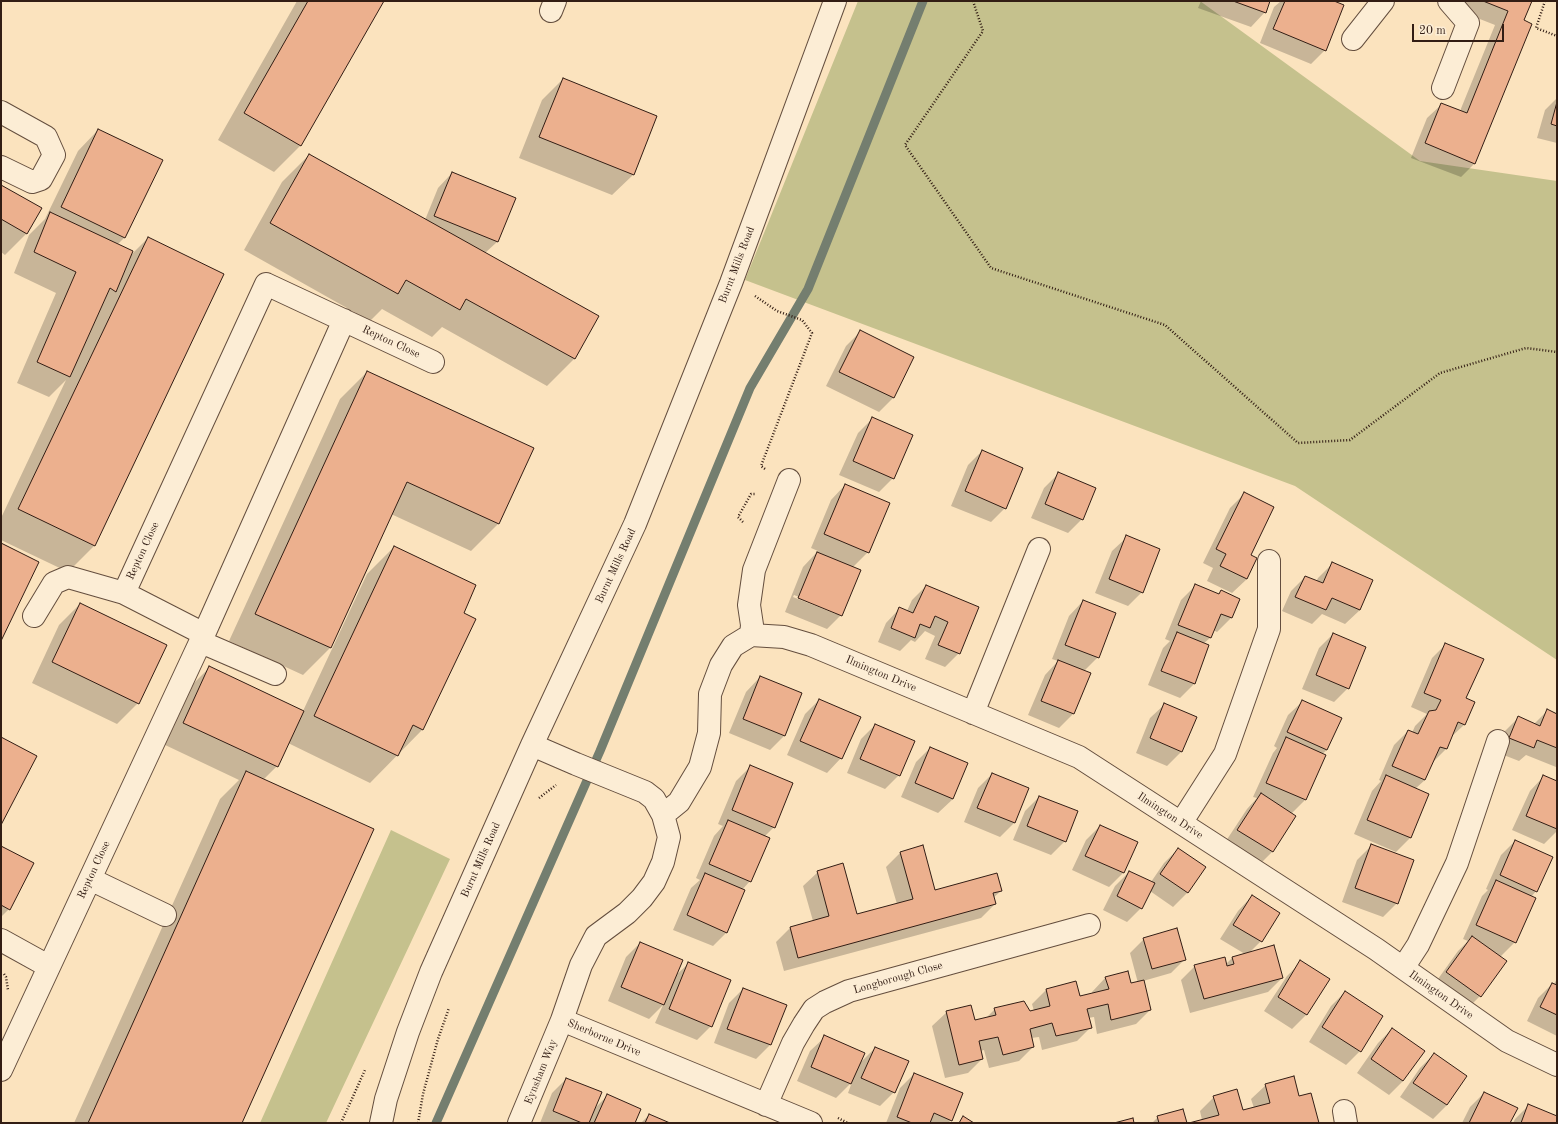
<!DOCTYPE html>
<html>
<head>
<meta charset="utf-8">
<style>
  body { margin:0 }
  #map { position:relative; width:1558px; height:1124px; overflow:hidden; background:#fbe3be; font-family:"Old Standard TT",serif }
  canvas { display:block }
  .frame { position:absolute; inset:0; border:2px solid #321d14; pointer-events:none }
  .scale { position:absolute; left:1412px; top:24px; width:92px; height:18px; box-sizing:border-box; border:2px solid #321d14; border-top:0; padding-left:5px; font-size:12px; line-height:14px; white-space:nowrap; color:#321d14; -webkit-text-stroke:3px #fcedd5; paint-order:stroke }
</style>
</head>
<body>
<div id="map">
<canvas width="1558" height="1124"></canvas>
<div class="frame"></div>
<div class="scale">20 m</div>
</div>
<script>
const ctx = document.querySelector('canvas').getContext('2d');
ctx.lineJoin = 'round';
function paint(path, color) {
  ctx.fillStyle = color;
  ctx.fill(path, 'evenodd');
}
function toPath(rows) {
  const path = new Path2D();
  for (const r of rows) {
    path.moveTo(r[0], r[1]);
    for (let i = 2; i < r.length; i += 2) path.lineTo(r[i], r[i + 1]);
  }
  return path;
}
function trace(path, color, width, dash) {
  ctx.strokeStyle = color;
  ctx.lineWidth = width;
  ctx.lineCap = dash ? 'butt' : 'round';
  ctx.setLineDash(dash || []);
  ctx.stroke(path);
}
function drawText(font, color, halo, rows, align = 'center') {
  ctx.font = font + ' "Old Standard TT",serif';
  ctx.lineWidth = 3;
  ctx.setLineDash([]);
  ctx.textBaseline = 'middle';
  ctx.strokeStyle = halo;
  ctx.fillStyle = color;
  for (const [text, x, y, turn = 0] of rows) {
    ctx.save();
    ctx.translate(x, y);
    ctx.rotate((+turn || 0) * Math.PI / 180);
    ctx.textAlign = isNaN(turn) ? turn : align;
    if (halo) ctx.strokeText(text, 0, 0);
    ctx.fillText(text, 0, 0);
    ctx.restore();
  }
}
paint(toPath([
  [858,1,1200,1,1420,161,1557,181,1557,660,1295,486,745,280],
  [391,830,450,859,326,1123,260,1123]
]), '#c5c18d');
paint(toPath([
  [297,1,383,1,301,145,274,172,218,140],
  [1201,1,1269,1,1265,12,1251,27,1198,8],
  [1281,1,1333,1,1325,50,1311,64,1260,43,1274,7],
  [1461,1,1531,1,1475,163,1461,177,1411,158,1427,118,1442,104,1460,111,1495,25,1457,10],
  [563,79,633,175,612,195,519,158,542,100],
  [1557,98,1557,143,1537,138,1545,110],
  [98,130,125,237,117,245,130,256,148,238,95,545,68,572,1,540,1,518,66,380,49,397,17,383,56,293,14,273,29,235,45,219,78,151],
  [309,155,425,220,438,188,452,173,514,199,497,242,485,253,598,316,574,359,547,386,442,327,432,337,382,309,370,321,244,250,282,182],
  [1,186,40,208,26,234,5,255,1,252],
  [860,332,913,357,893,398,879,412,826,386,846,346],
  [367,372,533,448,498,524,471,551,391,514,330,648,303,675,229,641,340,399],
  [872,419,893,478,879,492,839,475,858,433],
  [982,451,1005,508,991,522,951,506,968,465],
  [1058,474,1082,519,1068,533,1031,518,1044,488],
  [845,485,868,552,853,567,841,615,827,629,785,612,803,567,818,551,811,548,831,500],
  [794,595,836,612,836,614,793,597],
  [1244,494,1250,556,1256,559,1247,579,1232,593,1207,581,1213,568,1203,563,1230,508],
  [1127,537,1142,592,1128,606,1095,593,1112,551],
  [394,547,462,614,474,620,422,730,370,783,288,743,277,766,263,780,241,1123,74,1123,220,799,239,780,163,744,188,689,209,668,303,711,367,574],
  [1332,564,1360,610,1345,624,1322,614,1312,624,1282,611,1291,591,1305,577,1316,582,1318,578],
  [926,586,978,608,959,653,945,667,925,659,935,636,925,631,915,642,911,640,900,651,878,642,886,623,900,608,907,611,912,600],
  [1195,586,1218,595,1221,592,1231,618,1217,632,1213,630,1210,638,1203,644,1194,684,1180,698,1148,685,1163,648,1170,641,1165,639,1181,600],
  [1083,601,1098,657,1084,671,1073,714,1059,728,1028,715,1045,675,1058,661,1052,659,1069,616],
  [80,604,138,703,117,724,32,683,59,625],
  [1333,634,1348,688,1334,702,1302,689,1319,648],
  [1446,644,1465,698,1473,702,1464,725,1450,738,1446,749,1432,763,1425,780,1415,789,1428,794,1410,838,1396,852,1354,834,1372,791,1381,781,1379,780,1394,745,1408,731,1412,733,1415,726,1427,714,1411,707,1432,658],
  [760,677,801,694,784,736,770,750,729,733,746,692],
  [819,700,841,758,827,773,787,755,805,714],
  [1303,701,1327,750,1322,754,1305,800,1291,814,1294,816,1272,852,1258,866,1224,844,1247,809,1257,798,1253,797,1273,753,1277,748,1274,746,1288,715],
  [1165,704,1196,717,1181,752,1167,766,1136,753,1150,718],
  [1547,711,1557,715,1556,767,1526,755,1519,761,1496,752,1504,732,1518,718,1534,724],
  [875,725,899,775,885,789,847,773,861,739],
  [930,748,953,799,938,813,901,797,916,762],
  [750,767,774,827,764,837,750,881,742,890,727,932,713,946,673,930,691,888,700,880,696,878,714,836,723,826,718,824,736,781],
  [992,774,1014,823,1000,837,964,822,978,788],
  [1544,776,1557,782,1557,831,1544,844,1512,830,1530,791],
  [1039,797,1065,841,1051,855,1013,840,1025,811],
  [1100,826,1137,843,1123,873,1109,887,1072,870,1086,840],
  [1515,841,1536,891,1531,897,1515,942,1500,957,1480,996,1466,1010,1433,986,1458,951,1468,941,1463,939,1482,896,1488,890,1486,889,1501,855],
  [1372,845,1397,903,1383,917,1342,902,1357,860],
  [1,847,9,909,1,917],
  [1178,849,1188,892,1173,907,1150,891,1141,908,1127,922,1103,910,1115,886,1129,872,1151,882,1164,863],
  [900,853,934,891,1001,891,993,898,995,904,981,918,784,971,776,942,790,928,813,921,803,886,818,872,856,915,897,904,886,867],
  [1252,896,1279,913,1261,941,1249,953,1282,978,1268,992,1190,1013,1181,980,1195,966,1226,964,1232,958,1245,954,1220,939,1238,911],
  [1144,939,1185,959,1171,973,1143,981,1150,1010,1136,1024,1097,1034,1094,1017,1088,1018,1091,1027,1077,1041,1042,1050,1039,1037,1031,1038,1033,1047,1019,1061,989,1068,984,1050,980,1051,982,1059,968,1073,945,1078,932,1026,947,1012,974,1021,985,1019,995,1009,1029,1012,1034,1011,1032,1004,1046,990,1080,997,1092,994,1092,992,1106,977,1130,985,1138,983,1130,953],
  [640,943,675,976,688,964,711,1026,697,1040,655,1023,663,1005,649,1019,608,1001,626,957],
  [1301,962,1329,979,1306,1015,1292,1029,1264,1011,1287,976],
  [1557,979,1557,1036,1527,1021,1538,998,1552,984,1554,984],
  [743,989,786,1005,770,1045,756,1059,714,1043,729,1003],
  [1345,992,1382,1016,1360,1051,1346,1065,1309,1042,1331,1006],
  [1392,1029,1403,1081,1389,1095,1357,1073,1378,1043],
  [825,1037,859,1064,875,1048,894,1092,880,1106,848,1093,852,1082,836,1098,797,1081,810,1051],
  [1434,1054,1466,1076,1447,1105,1433,1119,1400,1097,1420,1068],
  [914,1074,951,1120,948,1123,886,1123,900,1088],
  [566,1079,594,1109,608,1095,634,1123,540,1123,552,1093],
  [1266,1085,1298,1097,1318,1123,1193,1123,1202,1120,1200,1111,1214,1097,1242,1112,1254,1108,1251,1099],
  [1484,1093,1509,1123,1462,1123,1470,1107],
  [1529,1105,1557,1117,1557,1123,1513,1123,1515,1119],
  [649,1115,667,1123,641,1123],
  [1158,1117,1186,1123,1152,1123]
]), '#0003');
trace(toPath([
  [436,1123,600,751,750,388,808,289,923,1]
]), '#747e6f', 9);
const building = toPath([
  [308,1,384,1,301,146,244,113,308,1],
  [1233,1,1270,1,1266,13,1233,1],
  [1285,1,1334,1,1344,5,1326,51,1273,29,1285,1],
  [1483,1,1532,1,1524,20,1532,24,1475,164,1425,143,1441,103,1467,113,1508,11,1483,1],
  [563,78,657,116,634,175,539,137,563,78],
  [1557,102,1557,126,1551,124,1557,102],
  [98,129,163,160,125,238,61,207,98,129],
  [309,154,599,316,575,359,466,299,460,310,406,280,398,294,270,223,309,154],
  [452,172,516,198,498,242,434,216,452,172],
  [1,185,42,208,27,234,1,219,1,185],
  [50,212,133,251,116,292,110,288,70,377,37,362,76,272,34,252,50,212],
  [148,237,224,274,95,546,18,509,148,237],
  [860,330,914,357,894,398,839,372,860,330],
  [367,371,534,448,499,524,407,482,331,648,255,614,367,371],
  [872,417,913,435,894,479,853,461,872,417],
  [982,450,1023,468,1006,509,965,491,982,450],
  [1058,472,1096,488,1083,520,1045,504,1058,472],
  [845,484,890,503,869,553,824,534,845,484],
  [1244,492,1274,507,1251,555,1257,558,1247,579,1220,566,1226,554,1216,549,1244,492],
  [1126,535,1160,549,1143,593,1109,579,1126,535],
  [1,543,39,562,1,641,1,543],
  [394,546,476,585,464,613,476,619,423,730,413,725,398,756,314,716,394,546],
  [817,552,861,570,842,616,798,598,817,552],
  [1332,562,1373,580,1360,610,1332,598,1326,610,1295,597,1305,576,1323,583,1332,562],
  [1195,584,1219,594,1221,590,1240,599,1232,618,1221,614,1211,638,1178,625,1195,584],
  [926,585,979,607,960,654,938,645,948,622,935,616,930,628,920,624,915,638,891,628,899,607,913,613,926,585],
  [1083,600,1116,613,1099,658,1065,645,1083,600],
  [80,603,167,645,139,704,52,662,80,603],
  [1177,632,1209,645,1195,684,1161,671,1177,632],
  [1333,633,1366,647,1349,689,1316,675,1333,633],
  [1445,643,1484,659,1466,698,1475,702,1465,725,1458,722,1447,749,1440,747,1425,780,1392,766,1408,730,1418,734,1429,711,1436,710,1441,700,1424,693,1445,643],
  [1058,660,1091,673,1074,714,1041,701,1058,660],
  [209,666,304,711,278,767,183,723,209,666],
  [760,676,802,693,785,736,743,719,760,676],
  [819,699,861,717,842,759,800,741,819,699],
  [1302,700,1342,718,1327,750,1287,732,1302,700],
  [1164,703,1197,717,1182,752,1150,738,1164,703],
  [1547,709,1557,714,1557,748,1537,740,1534,748,1509,738,1518,716,1540,726,1547,709],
  [875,724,915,741,900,776,860,759,875,724],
  [1,737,37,756,1,825,1,737],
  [1286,737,1326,755,1306,800,1266,783,1286,737],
  [930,747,968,763,953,799,915,783,930,747],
  [750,765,793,783,775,828,732,810,750,765],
  [246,771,374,829,242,1123,88,1123,246,771],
  [992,773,1029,788,1015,823,977,808,992,773],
  [1386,775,1429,794,1411,838,1367,820,1386,775],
  [1543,775,1557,781,1557,829,1526,816,1543,775],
  [1261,793,1296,816,1273,852,1237,830,1261,793],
  [1039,796,1078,811,1066,842,1027,826,1039,796],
  [728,820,770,838,751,882,709,864,728,820],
  [1100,825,1138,842,1124,873,1085,856,1100,825],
  [1515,840,1553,857,1537,892,1500,875,1515,840],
  [1371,844,1414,860,1398,904,1355,888,1371,844],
  [923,845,935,890,997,873,1002,891,993,893,996,904,798,958,790,927,829,916,817,871,843,863,857,914,913,899,900,852,923,845],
  [1,846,34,863,10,910,1,905,1,846],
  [1178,848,1206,867,1188,893,1160,874,1178,848],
  [1129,871,1155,883,1142,909,1117,896,1129,871],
  [705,873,745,890,727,933,687,915,705,873],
  [1496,880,1536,898,1516,943,1476,925,1496,880],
  [1252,895,1280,913,1262,942,1233,925,1252,895],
  [1177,928,1186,960,1152,969,1143,938,1177,928],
  [1472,936,1507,961,1481,997,1446,972,1472,936],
  [640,942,683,960,664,1005,621,987,640,942],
  [1274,945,1283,978,1204,999,1194,965,1225,957,1227,966,1234,964,1232,957,1274,945],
  [1300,960,1330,979,1307,1015,1278,997,1300,960],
  [688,962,731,980,712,1027,669,1009,688,962],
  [1128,971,1131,983,1144,980,1151,1010,1111,1020,1108,1004,1087,1009,1092,1028,1056,1036,1052,1023,1030,1029,1034,1047,1003,1055,998,1037,979,1041,983,1059,959,1065,946,1011,971,1005,975,1020,996,1015,994,1008,1024,1001,1030,1011,1050,1006,1046,989,1076,981,1080,996,1109,989,1105,977,1128,971],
  [1552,983,1557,985,1557,1015,1540,1007,1552,983],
  [743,988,787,1005,771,1045,727,1029,743,988],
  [1345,991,1383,1016,1361,1052,1322,1027,1345,991],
  [1392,1028,1425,1051,1403,1081,1371,1059,1392,1028],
  [824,1035,865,1053,851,1084,811,1067,824,1035],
  [875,1047,909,1061,895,1093,861,1078,875,1047],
  [1434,1053,1467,1076,1447,1105,1413,1083,1434,1053],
  [914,1073,963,1093,952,1121,934,1113,930,1123,912,1123,897,1117,914,1073],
  [1294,1076,1299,1096,1311,1093,1319,1123,1189,1123,1219,1115,1213,1096,1237,1089,1243,1110,1270,1103,1265,1084,1294,1076],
  [566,1078,602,1092,589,1123,582,1123,553,1111,566,1078],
  [1484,1092,1518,1108,1510,1123,1469,1123,1484,1092],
  [607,1094,641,1109,635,1123,594,1123,607,1094],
  [1528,1104,1557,1116,1557,1123,1521,1123,1528,1104],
  [1183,1109,1187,1123,1159,1123,1157,1116,1183,1109],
  [649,1114,670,1123,645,1123,649,1114],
  [963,1116,974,1123,959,1123,963,1116],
  [1133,1118,1134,1123,1114,1123,1133,1118]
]);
paint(building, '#ecb08e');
trace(building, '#321d14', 1);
const minor = toPath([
  [551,11,555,1],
  [1353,39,1383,1],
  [1443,88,1468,23,1449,1],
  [1,112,46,137,54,155,41,179,32,182,1,167],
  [34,616,54,583,68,577,124,593],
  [204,634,344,320],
  [751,635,752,625,749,605,754,570,789,480],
  [201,642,275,674],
  [973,713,1039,549],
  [532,745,576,764,645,792,654,799,663,815,669,837,663,862,654,882,642,898,627,913,596,936,581,965,562,1020,811,1123],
  [663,815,679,802,700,767,709,733,710,694,721,665,733,646,751,635,784,637,811,645,1079,757,1376,949,1507,1041,1557,1065],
  [1181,823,1225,754,1269,629,1269,561],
  [90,879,165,915],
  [1,940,48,966],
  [1403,968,1418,945,1457,863,1498,741],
  [1,1070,204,634,124,593,266,284,433,362],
  [766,1105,793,1043,804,1024,814,1009,825,1002,849,991,1089,925],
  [1344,1111,1346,1123],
  [381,1123,386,1099,408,1032,431,972,532,745,635,524,731,283,835,1],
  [519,1123,562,1020]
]);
trace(minor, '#644e3e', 24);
trace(toPath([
  [973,1,983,31,905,145,991,268,1165,325,1298,443,1350,440,1440,373,1526,348,1557,352],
  [1545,1,1536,28,1557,36],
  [755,296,777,311,802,320,812,333,761,466,765,469],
  [743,522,738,517,751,494,755,494],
  [539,798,556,785],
  [4,974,6,977,8,990],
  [838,1118,848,1123],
  [341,1123,365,1070],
  [418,1123,423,1094,438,1039,449,1008]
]), '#321d14', 2.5, [1, 2]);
trace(minor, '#fcedd5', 22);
drawText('11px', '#321d14', '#fcedd5', [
  ["Burnt Mills Road",737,265,-69],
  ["Repton Close",391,342,25],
  ["Repton Close",143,551,-65],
  ["Burnt Mills Road",616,566,-65],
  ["Ilmington Drive",881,674,23],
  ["Ilmington Drive",1170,816,33],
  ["Burnt Mills Road",481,860,-66],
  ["Repton Close",94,870,-65],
  ["Longborough Close",898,978,-16],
  ["Ilmington Drive",1441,995,35],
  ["Sherborne Drive",604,1038,23],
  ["Eynsham Way",541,1072,-68]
]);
</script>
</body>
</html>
